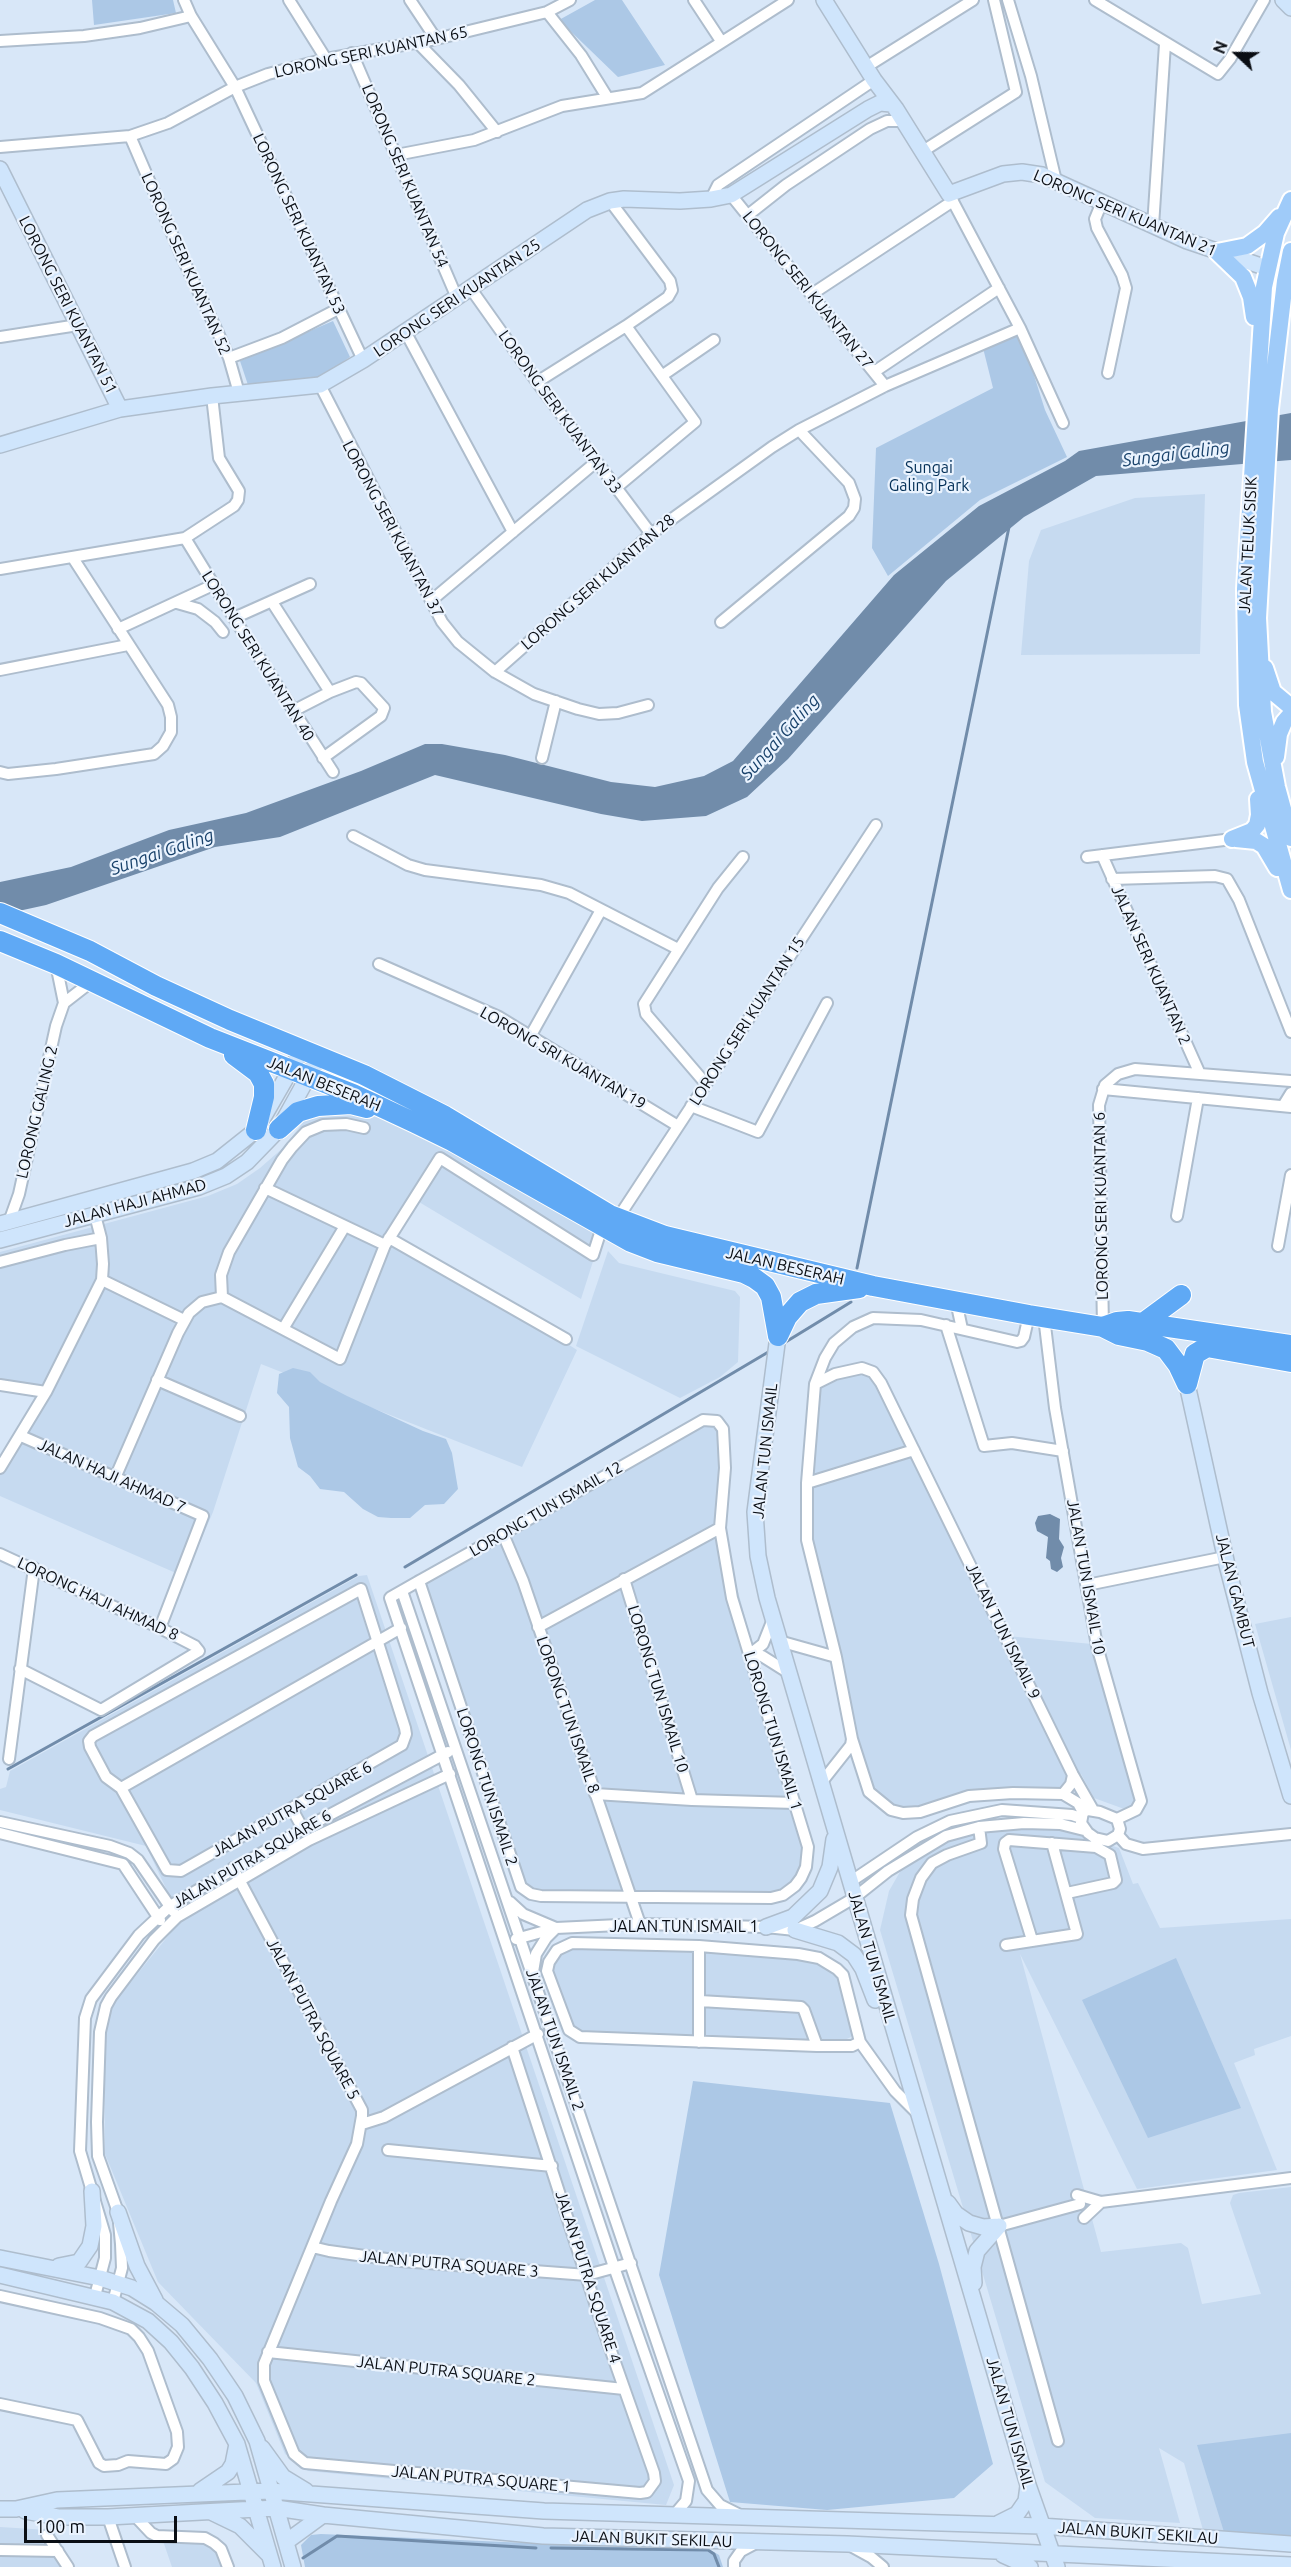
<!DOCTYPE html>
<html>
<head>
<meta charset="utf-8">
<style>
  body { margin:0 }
  #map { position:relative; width:1291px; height:2567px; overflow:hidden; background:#d8e7f8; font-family:Ubuntu,sans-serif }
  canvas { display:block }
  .north { position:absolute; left:1207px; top:24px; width:60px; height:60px; -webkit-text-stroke:4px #eaf3fe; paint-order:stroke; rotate:292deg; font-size:16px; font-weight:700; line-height:24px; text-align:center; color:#0a0e14 }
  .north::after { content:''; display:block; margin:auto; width:21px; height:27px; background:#0a0e14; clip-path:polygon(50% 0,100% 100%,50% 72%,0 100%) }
  .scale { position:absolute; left:24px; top:2516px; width:153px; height:27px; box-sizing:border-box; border:3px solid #0a0e14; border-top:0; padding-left:8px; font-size:18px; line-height:21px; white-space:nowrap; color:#0a0e14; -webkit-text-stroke:4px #eaf3fe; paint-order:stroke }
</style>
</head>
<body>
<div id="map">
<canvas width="1291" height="2567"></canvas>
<div class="north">N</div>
<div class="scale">100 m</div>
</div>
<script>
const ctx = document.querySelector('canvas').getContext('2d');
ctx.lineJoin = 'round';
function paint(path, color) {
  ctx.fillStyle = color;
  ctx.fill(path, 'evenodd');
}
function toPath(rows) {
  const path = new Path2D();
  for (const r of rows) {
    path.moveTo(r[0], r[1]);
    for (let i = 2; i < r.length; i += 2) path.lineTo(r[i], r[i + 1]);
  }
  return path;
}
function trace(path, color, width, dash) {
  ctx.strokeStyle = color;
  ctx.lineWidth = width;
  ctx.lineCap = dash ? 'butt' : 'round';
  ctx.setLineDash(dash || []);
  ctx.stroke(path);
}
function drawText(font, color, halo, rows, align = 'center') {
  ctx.font = font + ' Ubuntu,sans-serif';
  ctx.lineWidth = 4.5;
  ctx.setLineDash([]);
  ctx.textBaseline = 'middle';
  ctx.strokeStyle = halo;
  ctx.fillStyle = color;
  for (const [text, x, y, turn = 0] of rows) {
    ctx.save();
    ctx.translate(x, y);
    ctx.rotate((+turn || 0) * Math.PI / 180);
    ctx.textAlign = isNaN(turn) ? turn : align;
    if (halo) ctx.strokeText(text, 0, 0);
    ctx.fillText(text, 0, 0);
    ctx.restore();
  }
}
paint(toPath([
  [1205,494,1200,654,1021,655,1029,561,1041,530,1135,498],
  [354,1110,452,1140,603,1230,581,1299,409,1196,387,1238,510,1307,577,1350,522,1467,261,1364,213,1512,185,1577,0,1496,0,1470,51,1388,0,1380,0,1252,208,1196,237,1184,260,1168,284,1147,307,1117],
  [608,1251,619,1263,735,1291,740,1297,738,1362,720,1377,680,1398,576,1346],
  [869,1368,1007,1636,1092,1644,1136,1800,1134,1805,1127,1810,1094,1798,1081,1774,1067,1778,1059,1789,1013,1787,970,1795,930,1808,898,1811,869,1790,808,1538,817,1396,821,1384],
  [705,1420,724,1424,720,1527,811,1854,786,1895,544,1897,523,1887,422,1580],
  [367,1575,674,2485,666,2505,308,2471,285,2454,256,2383,158,2282,105,2154,104,2029,113,2004,181,1920,146,1846,0,1810,0,1789,6,1787,10,1771,359,1576],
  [1291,1617,1291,1750,1255,1624],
  [1021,1828,1061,1829,1119,1848,1133,1884,1138,1883,1160,1928,1291,1919,1291,2036,1254,2049,1255,2055,1234,2063,1277,2170,1137,2189,1020,1954,1101,2252,1181,2243,1188,2248,1202,2304,1261,2294,1230,2203,1233,2195,1239,2193,1291,2187,1291,2537,1203,2530,1184,2463,1159,2448,1180,2523,1095,2518,1045,2482,880,1930,889,1891,901,1870,916,1856,935,1844,960,1835,992,1829],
  [576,1945,800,1956,816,1961,832,1970,839,1980,854,2023,854,2031,851,2037,840,2042,573,2031,550,1971,551,1964,559,1954],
  [0,2527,48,2530,72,2567,0,2567],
  [162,2538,213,2543,227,2567,172,2567]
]), '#c6daf0');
paint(toPath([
  [92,0,173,0,176,13,94,25],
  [595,0,622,0,665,65,618,77,559,20],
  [333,321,350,357,312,383,249,388,240,361],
  [1020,331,1045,410,1067,457,980,500,888,576,872,548,876,448,993,388,983,348],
  [293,1368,310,1372,320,1382,347,1396,423,1431,446,1439,452,1453,458,1489,444,1504,425,1505,410,1518,391,1518,378,1517,363,1509,344,1492,320,1489,310,1476,298,1467,290,1438,289,1407,277,1393,279,1374],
  [1176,1958,1241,2108,1148,2138,1082,2000],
  [693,2081,890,2103,939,2264,993,2464,954,2498,827,2510,730,2502,659,2275],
  [1291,2433,1291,2537,1224,2532,1197,2445],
  [321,2534,712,2551,719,2555,723,2567,305,2567,301,2545,311,2535]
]), '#acc8e6');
paint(toPath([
  [1291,413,1291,460,1096,476,1024,517,946,581,788,759,747,797,706,816,642,821,601,814,435,775,280,837,215,847,46,905,0,915,0,882,71,867,169,830,246,813,361,771,425,744,442,744,505,755,611,782,655,787,704,776,733,761,894,575,979,506,1065,461,1079,451],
  [1050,1514,1060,1519,1059,1539,1064,1547,1061,1558,1063,1567,1057,1572,1051,1569,1050,1561,1046,1558,1048,1537,1037,1531,1035,1523,1038,1516]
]), '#718caa');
trace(toPath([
  [857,1268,1009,527],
  [784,1343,851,1302],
  [405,1567,770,1351],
  [8,1769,356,1575],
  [551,2548,708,2550,714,2554,719,2567],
  [303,2558,337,2536,536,2548]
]), '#718caa', 3);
const street = toPath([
  [184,0,191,16,235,87,363,360],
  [289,0,326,59],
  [410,0,436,39],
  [694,0,721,41],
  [1008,0,1031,76,1056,181],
  [1095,0,1218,74,1230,59,1264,0],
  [547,12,581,55,607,97],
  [0,41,84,36,140,28,191,16],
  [418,43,459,85,497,132],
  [352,53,457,298],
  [866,67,973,0],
  [130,136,182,257,219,335,229,358,239,393],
  [0,147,130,136,168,123,235,87,268,74,326,59,436,39,547,12,570,0],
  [923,151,1016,92,994,0],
  [396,155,474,140,562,106,642,93,788,0],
  [949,194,1020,328,1063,423],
  [731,195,885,386],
  [711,199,718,185,874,80],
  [1102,202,1095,219,1097,228,1122,275,1126,288,1108,373],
  [748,215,786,185,870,129,887,121,904,121],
  [1153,226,1165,44],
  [471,289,537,382,651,534],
  [812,294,953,201],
  [406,333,513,532],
  [0,337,78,325],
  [229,358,282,338,338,309],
  [874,372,999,288],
  [663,375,714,340],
  [537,382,626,326,668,297,672,290,670,281,610,201],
  [320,385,442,622,458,642,495,672,534,694,578,709,599,714,618,713,648,705],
  [616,488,695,422,626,326],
  [185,538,234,618,333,772],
  [0,569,185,538,234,506,238,500,239,491,219,458,212,396],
  [432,600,596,462],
  [272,602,330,692,293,711],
  [177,603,198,609,215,622,223,632],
  [234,618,310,584],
  [721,622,849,516,854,508,855,499,849,483,799,430],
  [118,629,213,585],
  [0,670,128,645],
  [495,672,651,534,772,447,799,430,885,386,1020,328],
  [323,758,381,716,384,708,361,683,356,682,330,692],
  [542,758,556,701],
  [0,772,8,774,56,769,154,754,163,746,171,732,171,717,168,705,73,558],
  [353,836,408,865,425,870,541,885,569,893,678,949],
  [1102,855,1200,1074],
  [1087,857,1232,839],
  [1112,879,1215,876,1227,879,1239,900,1291,1032],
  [379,964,499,1017,678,1126],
  [64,1003,91,982],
  [531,1035,601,910],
  [706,1084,646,1014,644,1004,718,888,743,857],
  [1103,1089,1291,1107],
  [691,1106,758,1132,827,1003],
  [1283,1106,1291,1093],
  [265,1188,385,1245],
  [1177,1216,1198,1098],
  [618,1218,876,825],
  [9,1222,19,1194,56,1026,64,1003,56,964],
  [389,1238,566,1339],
  [1278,1246,1291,1175],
  [0,1262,65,1245,101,1238],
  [102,1280,184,1320],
  [222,1297,221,1275,229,1252,282,1160,292,1147,306,1132,323,1125,346,1124,364,1128],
  [956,1301,962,1329],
  [1044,1317,1055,1408,1097,1646,1141,1801,1136,1810,1117,1819],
  [946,1325,984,1446,1012,1443,1063,1451],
  [1103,1327,1099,1105,1105,1085,1118,1074,1135,1069,1291,1081],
  [283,1329,345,1226],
  [157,1380,240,1416],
  [815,1384,825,1358,834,1343,853,1327,873,1318,921,1320,1017,1342,1021,1341,1024,1337,1029,1315],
  [0,1385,46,1392],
  [21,1436,203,1516,160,1628],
  [0,1468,46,1392,102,1280,103,1264,101,1238,95,1215],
  [115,1478,178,1333,189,1313,202,1302,222,1297,340,1359,385,1245,440,1158,593,1255,602,1227],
  [807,1483,914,1450],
  [503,1534,523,1581,640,1924],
  [0,1554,160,1628,195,1646,199,1651,101,1710,20,1669],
  [624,1579,692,1800],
  [419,1581,521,1887,531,1894,541,1896,771,1898,783,1895,795,1886,801,1878,806,1867,808,1847,732,1598,720,1528,725,1468,723,1429,717,1421,703,1420,503,1534,419,1581,391,1597,390,1598,614,2267,689,2481,686,2501,675,2514],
  [1087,1585,1225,1557],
  [361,1589,405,1728,406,1734,402,1745,181,1871,167,1870,121,1788,106,1777,90,1747,89,1741,93,1736,361,1589],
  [402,1591,707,2490,720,2505,738,2514],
  [538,1627,720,1528],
  [779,1641,836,1657],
  [749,1655,762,1656,789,1673],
  [749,1655,763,1644,773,1619],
  [9,1759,34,1568],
  [1073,1775,1071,1784,1063,1794,1013,1793,969,1796,920,1812,903,1813,891,1810,869,1792,852,1739,836,1657,807,1540,807,1483,815,1384,835,1374,862,1368,873,1372,881,1383,1073,1775,1093,1810],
  [821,1783,851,1745,852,1739],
  [121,1788,401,1628],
  [595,1794,692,1800,795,1803],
  [1063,1794,1078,1803,1083,1812],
  [292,1809,303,1829],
  [1088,1810,1100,1812,1117,1819,1120,1829,1118,1835,1108,1841,1095,1838,1088,1833,1081,1823,1083,1812,1088,1810],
  [0,1822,110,1846,129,1853,138,1860,173,1911],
  [979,1827,981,1843,947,1855,932,1863,921,1878,913,1899,911,1915,1058,2441],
  [0,1833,123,1864,160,1920],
  [1118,1835,1126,1844,1143,1849,1291,1834],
  [233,1868,362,2110,362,2116,357,2144,331,2201,264,2364,264,2381,294,2454,305,2463,640,2493,647,2492,655,2481,654,2473,605,2334,512,2047],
  [850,1882,917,1837,950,1821,1002,1810,1072,1815,1081,1818],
  [510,1902,523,1914,556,1928],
  [516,1939,556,1928,640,1924,766,1927,795,1930,815,1921,854,1898,888,1871,946,1836,979,1827,1024,1823,1060,1824,1084,1830],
  [1032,1940,1004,1849,1005,1843,1009,1840,1096,1847,1110,1855,1116,1880,1113,1883,1067,1893],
  [1006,1945,1077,1934,1052,1843],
  [533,1972,536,1954,546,1938,556,1928],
  [700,2001,801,2007,804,2010,817,2046],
  [699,2042,699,1946],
  [860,2042,852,2046,817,2046,580,2037,569,2030,547,1971,549,1962,557,1950,572,1943,699,1946,798,1954,819,1958,837,1969,843,1975,860,2042,895,2091,918,2114],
  [362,2124,384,2117,538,2034],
  [388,2150,552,2166],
  [1077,2195,1101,2202,1291,2178],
  [1084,2218,1101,2202],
  [999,2226,1080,2204],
  [312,2247,329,2251,401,2261,587,2275,631,2263],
  [0,2296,100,2318,131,2329,139,2337,148,2351,177,2432,178,2447,173,2459,166,2464,128,2461,118,2465,104,2466,99,2463,77,2420,0,2404],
  [95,2296,105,2258,105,2235,80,2151,85,2018,91,1999,139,1935,170,1906,303,1829,448,1752],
  [113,2302,122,2268,121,2244,118,2212,98,2156,97,2122,100,2032,106,2006,111,1997,154,1940,177,1917,309,1840,450,1774],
  [268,2352,624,2389],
  [135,2516,151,2533,157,2536,205,2538,214,2543,221,2549,228,2567],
  [108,2517,125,2567],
  [47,2535,68,2567],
  [851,2546,871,2557,883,2567],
  [0,2550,58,2551],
  [734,2567,734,2561,741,2551,756,2543]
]);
const secondary = toPath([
  [824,0,874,80,896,109,949,194,1003,174,1022,172,1042,175,1187,241,1267,268],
  [1283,0,1291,8],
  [0,169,120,409],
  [0,445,120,409,212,396,320,385,363,360,587,210,610,201,624,199,680,201,711,199,731,195,868,109,880,103,891,104],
  [0,1224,193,1171,217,1161,256,1130,302,1050],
  [0,1240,199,1187,226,1176,247,1162,279,1129,319,1057],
  [778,1336,755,1512,758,1556,767,1598,1028,2485,1057,2567],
  [1187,1384,1227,1565,1260,1693,1291,1796],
  [766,1927,793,1917,820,1891,830,1867,834,1839],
  [795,1930,838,1943,854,1955,863,1969,875,2000],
  [948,2203,956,2214,969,2223,983,2227,999,2226],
  [118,2212,137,2266,155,2300],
  [0,2258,100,2278,132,2288,156,2303,182,2325,210,2359,235,2396,257,2441,293,2567],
  [59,2266,79,2262,90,2246,94,2226,92,2191],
  [0,2275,113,2302,148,2321,171,2342,192,2368,215,2403,237,2444,273,2567],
  [974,2283,973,2267,977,2251,999,2226],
  [262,2448,283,2477,306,2491],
  [200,2491,228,2472,233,2464,237,2444],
  [0,2509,16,2509,57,2500,270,2491,544,2511,1041,2526,1291,2544],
  [25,2511,58,2517,108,2517,276,2508,323,2515,543,2536,847,2544,1291,2565],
  [211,2512,240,2526,268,2554],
  [999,2523,1017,2514,1026,2501,1028,2486],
  [286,2542,323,2515],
  [1003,2555,1030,2567]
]);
const primary = toPath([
  [1291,200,1276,233,1264,287,1245,589,1247,705,1255,762,1291,890],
  [1291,251,1285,281,1270,409,1258,618,1263,712,1277,787,1291,838],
  [1217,252,1243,277,1251,297,1254,317],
  [1217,252,1247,246,1265,233,1279,217],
  [1265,668,1273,692,1291,707],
  [1276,757,1279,734,1284,722,1291,714],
  [1232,839,1252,831,1257,825,1259,815,1258,799],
  [1236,839,1256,841,1264,846,1277,868]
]);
const highway = toPath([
  [0,913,90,951,156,986,230,1020,364,1075,445,1116,610,1215,665,1236,873,1286,1029,1315,1103,1327,1117,1322,1128,1321,1291,1345],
  [0,941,56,964,210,1038,353,1094,415,1123,452,1141,631,1242,657,1252,744,1273,754,1278,765,1286,771,1297,778,1336],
  [234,1055,258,1073,264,1084,264,1097,256,1130],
  [279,1129,298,1112,318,1106,351,1104,367,1108],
  [1143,1323,1181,1295],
  [1103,1327,1119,1335,1148,1341,1166,1349,1178,1365,1187,1384],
  [778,1336,787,1317,800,1302,816,1294,859,1288],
  [1187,1384,1195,1354,1207,1347,1291,1362]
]);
trace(street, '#aebdcd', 14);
trace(secondary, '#aebdcd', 18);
trace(primary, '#fff', 20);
trace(highway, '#fff', 22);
trace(street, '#fff', 10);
trace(secondary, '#cfe5fc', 15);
trace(primary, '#9fcbf9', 16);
trace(highway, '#5fa9f5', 20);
drawText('16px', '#0a0e14', '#eaf3fe', [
  ["LORONG SERI KUANTAN 65",371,52,-12],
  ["LORONG SERI KUANTAN 54",405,176,67],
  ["LORONG SERI KUANTAN 21",1125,213,23],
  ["LORONG SERI KUANTAN 53",299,224,65],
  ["LORONG SERI KUANTAN 52",186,264,66],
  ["LORONG SERI KUANTAN 27",808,290,51],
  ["LORONG SERI KUANTAN 25",457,298,-34],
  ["LORONG SERI KUANTAN 51",68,305,63],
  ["LORONG SERI KUANTAN 33",560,412,54],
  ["LORONG SERI KUANTAN 37",393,529,62],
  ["JALAN TELUK SISIK",1248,545,-87],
  ["LORONG SERI KUANTAN 28",598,582,-41],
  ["LORONG SERI KUANTAN 40",258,656,58],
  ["JALAN SERI KUANTAN 2",1151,965,66],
  ["LORONG SERI KUANTAN 15",747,1021,-57],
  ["LORONG SRI KUANTAN 19",563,1058,30],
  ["JALAN BESERAH",324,1084,22],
  ["LORONG GALING 2",37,1112,-77],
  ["JALAN HAJI AHMAD",135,1203,-15],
  ["LORONG SERI KUANTAN 6",1101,1206,-91],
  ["JALAN BESERAH",785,1266,13],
  ["JALAN TUN ISMAIL",765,1451,-84],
  ["JALAN HAJI AHMAD 7",112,1476,24],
  ["LORONG TUN ISMAIL 12",546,1509,-30],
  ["JALAN TUN ISMAIL 10",1086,1577,80],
  ["JALAN GAMBUT",1235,1591,76],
  ["LORONG HAJI AHMAD 8",98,1599,25],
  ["JALAN TUN ISMAIL 9",1003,1631,64],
  ["LORONG TUN ISMAIL 10",658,1689,73],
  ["LORONG TUN ISMAIL 8",568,1715,71],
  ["LORONG TUN ISMAIL 1",773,1731,73],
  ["LORONG TUN ISMAIL 2",487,1787,72],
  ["JALAN PUTRA SQUARE 6",292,1809,-29],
  ["JALAN PUTRA SQUARE 6",252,1859,-30],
  ["JALAN TUN ISMAIL 1",684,1927],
  ["JALAN TUN ISMAIL",872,1957,74],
  ["JALAN PUTRA SQUARE 5",313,2019,62],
  ["JALAN TUN ISMAIL 2",555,2040,71],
  ["JALAN PUTRA SQUARE 3",449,2264,5],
  ["JALAN PUTRA SQUARE 4",588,2277,72],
  ["JALAN PUTRA SQUARE 2",446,2371,6],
  ["JALAN TUN ISMAIL",1010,2423,74],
  ["JALAN PUTRA SQUARE 1",481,2479,5],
  ["JALAN BUKIT SEKILAU",1138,2533,4],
  ["JALAN BUKIT SEKILAU",652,2539,2]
]);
drawText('16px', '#022e56', '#eaf3fe', [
  ["Sungai",929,468],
  ["Galing Park",929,486]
]);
drawText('italic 18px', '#19426b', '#eaf3fe', [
  ["Sungai Galing",1176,454,-7],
  ["Sungai Galing",780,737,-48],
  ["Sungai Galing",162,852,-19]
]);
</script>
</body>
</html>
